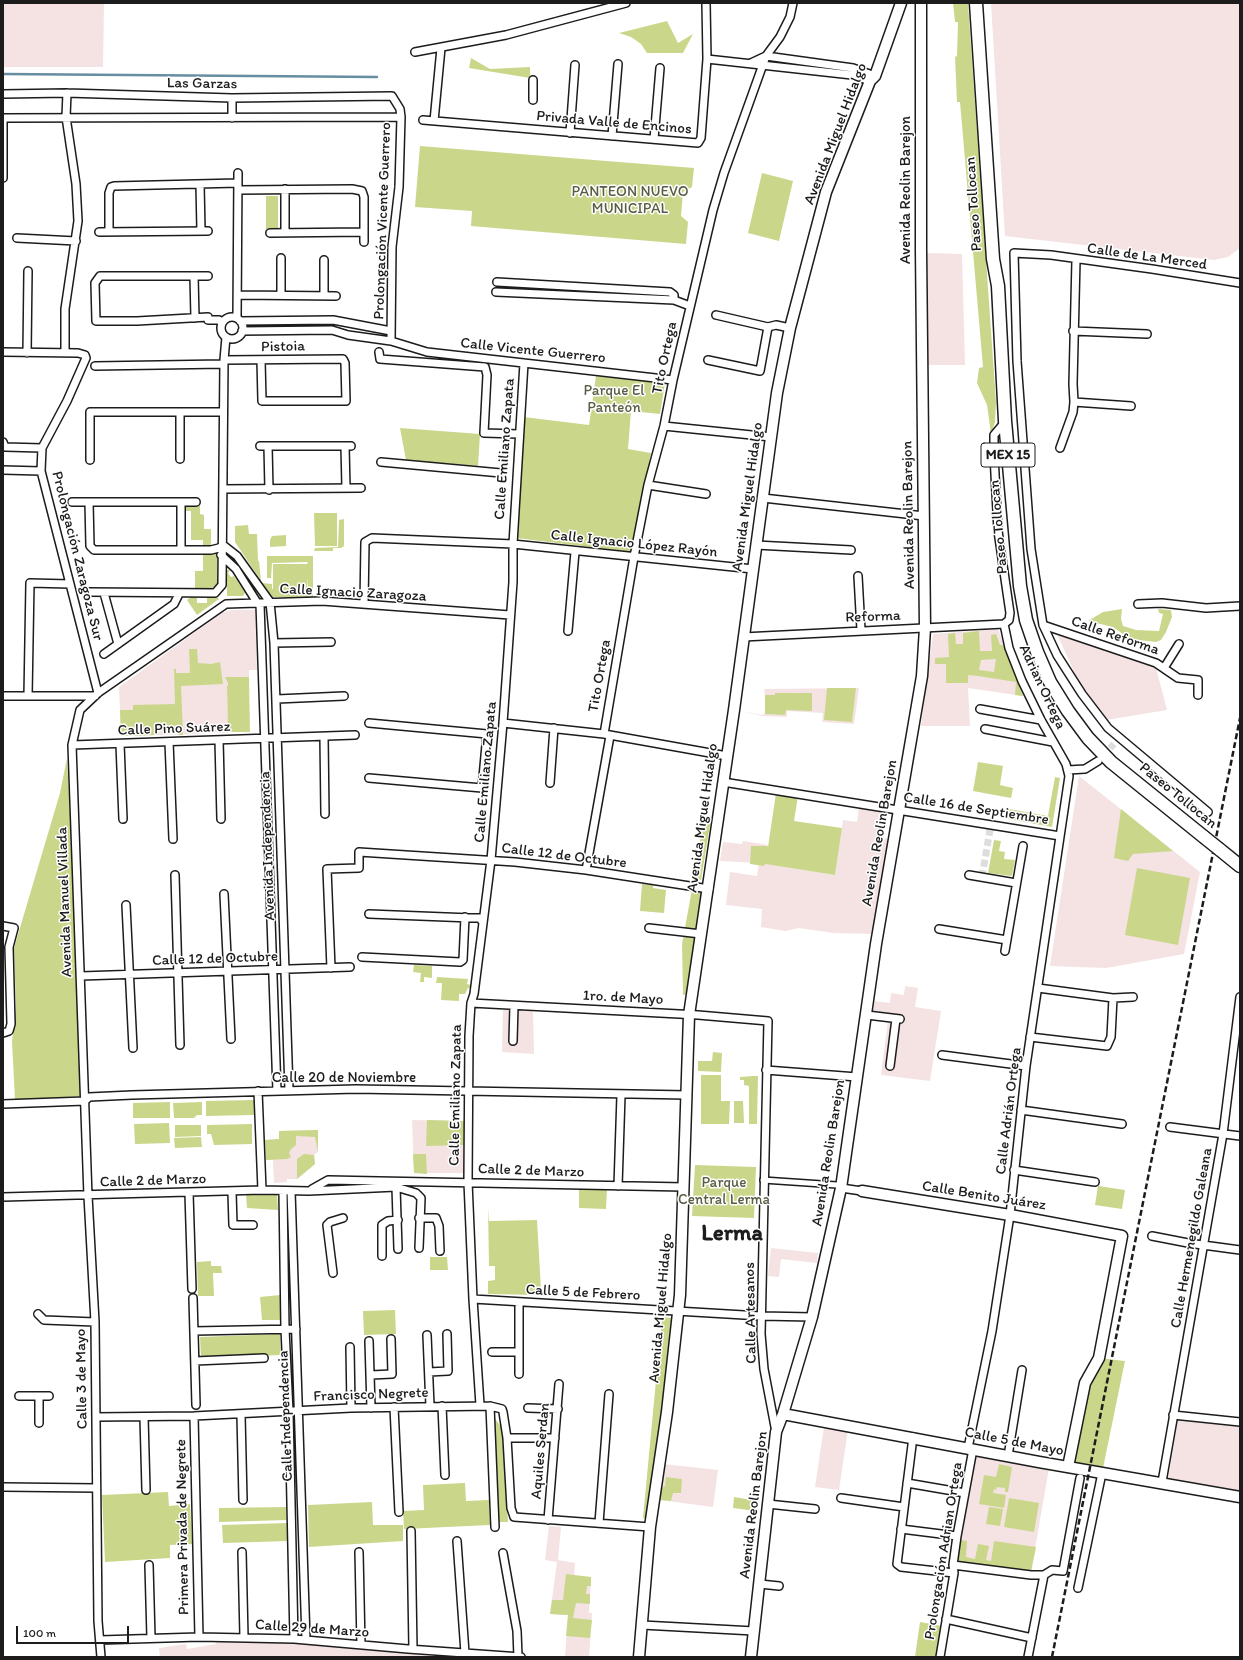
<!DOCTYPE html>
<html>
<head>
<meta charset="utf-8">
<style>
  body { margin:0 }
  #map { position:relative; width:1243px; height:1660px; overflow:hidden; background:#fff; font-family:Itim,sans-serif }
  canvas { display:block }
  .frame { position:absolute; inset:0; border:4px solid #1c1c1c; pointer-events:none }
  .scale { position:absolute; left:16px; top:1626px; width:113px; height:18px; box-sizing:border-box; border:2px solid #1c1c1c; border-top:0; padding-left:5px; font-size:12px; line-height:14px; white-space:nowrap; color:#1c1c1c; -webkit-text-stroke:3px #fff; paint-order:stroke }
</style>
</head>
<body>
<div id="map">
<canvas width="1243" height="1660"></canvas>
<div class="frame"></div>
<div class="scale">100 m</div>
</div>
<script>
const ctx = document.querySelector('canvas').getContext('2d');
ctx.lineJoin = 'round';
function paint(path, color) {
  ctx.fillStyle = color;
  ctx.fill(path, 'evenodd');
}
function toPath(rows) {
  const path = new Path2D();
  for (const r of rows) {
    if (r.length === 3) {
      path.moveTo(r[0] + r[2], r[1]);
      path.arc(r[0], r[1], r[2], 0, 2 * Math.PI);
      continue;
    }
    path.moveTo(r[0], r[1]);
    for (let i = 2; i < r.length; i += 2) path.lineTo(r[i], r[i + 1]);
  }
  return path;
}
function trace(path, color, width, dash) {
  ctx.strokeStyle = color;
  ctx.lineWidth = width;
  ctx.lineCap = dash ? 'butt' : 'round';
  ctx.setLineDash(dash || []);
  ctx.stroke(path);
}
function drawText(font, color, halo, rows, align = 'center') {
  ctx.font = font + ' Itim,sans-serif';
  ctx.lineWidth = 3;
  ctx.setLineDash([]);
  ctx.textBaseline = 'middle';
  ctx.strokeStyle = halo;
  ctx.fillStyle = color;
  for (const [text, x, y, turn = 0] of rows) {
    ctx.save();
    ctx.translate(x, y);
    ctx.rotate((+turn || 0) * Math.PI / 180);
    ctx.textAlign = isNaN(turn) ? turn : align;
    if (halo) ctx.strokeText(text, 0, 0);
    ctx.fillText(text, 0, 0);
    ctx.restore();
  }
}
paint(toPath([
  [3,3,104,3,103,67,3,67],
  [991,3,1240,3,1240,248,1228,257,1214,260,1005,236],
  [927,253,962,254,965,365,928,365],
  [231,610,255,610,257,670,249,670,249,683,227,684,228,733,200,732,199,734,121,736,119,687,222,613],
  [998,629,1023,696,968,688,970,726,921,726,933,634],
  [1057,634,1155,664,1167,710,1106,720,1076,676],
  [859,688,854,724,822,722,823,713,787,711,787,717,763,716,740,711,763,715,767,711,764,689],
  [1079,776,1200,872,1184,954,1106,968,1050,966],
  [859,806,885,811,884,838,889,839,874,934,834,933,799,928,785,931,761,927,762,909,726,905,730,872,757,876,759,863,720,861,723,842,742,844,743,841,768,845,765,864,835,875,843,820,857,822],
  [905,986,918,988,915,1007,941,1011,930,1081,881,1075,889,1013,873,1011,874,1001,890,1003,891,993,904,995],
  [503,1010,533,1011,534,1054,502,1052],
  [412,1120,464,1121,465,1173,414,1173],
  [318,1130,318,1152,314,1155,315,1164,297,1179,287,1179,287,1182,274,1183,273,1160,266,1160,265,1140,279,1139,279,1131],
  [771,1248,818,1253,817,1263,781,1259,779,1277,768,1276],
  [1178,1418,1240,1426,1240,1492,1168,1480],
  [824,1427,848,1429,839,1490,815,1487],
  [975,1453,1049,1468,1031,1572,956,1563],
  [663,1464,718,1470,713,1507,660,1500],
  [549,1526,561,1527,558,1560,575,1563,574,1576,591,1577,589,1613,592,1613,589,1657,565,1657,568,1615,550,1614,557,1562,545,1560],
  [216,1641,288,1643,441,1657,160,1657,159,1648,186,1644,187,1649,216,1644]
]), '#f4e3e2');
paint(toPath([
  [953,3,968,3,996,402,995,422,991,434,987,405,977,383,979,368,983,367,960,102,957,102,955,57,957,56,958,22,955,22],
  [667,21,678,43,693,34,683,53,647,53,641,44,631,37,619,33],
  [471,58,490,69,530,67,530,78,469,68],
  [420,146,694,168,692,187,683,192,681,216,688,222,686,244,471,226,472,211,415,207],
  [762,173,793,181,779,241,748,233],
  [266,196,278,196,278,229,266,229],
  [596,376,665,383,660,414,631,411,628,449,651,453,631,552,516,538,524,417,589,425],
  [400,428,480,434,478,466,406,460],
  [184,506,200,506,200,514,204,515,204,529,211,529,211,545,203,545,203,540,191,540,191,511,184,511],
  [314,513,337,513,337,546,315,546],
  [344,519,344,546,341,548,333,548,333,551,314,551,315,548,338,547,339,520],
  [248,525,249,534,257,534,258,561,259,561,261,581,235,542,235,526],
  [286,535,286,546,270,547,270,540,272,536],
  [203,554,217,554,217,584,212,588,195,588,195,571,203,571],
  [267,556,313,556,313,597,272,597,262,583,272,584,272,589,308,589,308,578,307,589,273,589,273,564,307,564,308,562,272,563,271,578,267,578],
  [227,570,230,570,228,573,231,577,234,576,245,593,243,596,227,596],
  [191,597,197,597,197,603,207,603,207,597,217,597,219,599,197,615,187,600],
  [1122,609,1121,619,1123,626,1136,630,1159,631,1163,614,1159,613,1158,609,1171,610,1172,617,1166,632,1161,640,1156,642,1130,639,1113,627,1088,621,1103,612],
  [979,631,980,651,992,651,991,635,996,634,1000,645,1003,645,1023,696,1015,695,1016,682,978,676,968,675,968,683,946,683,946,664,935,664,935,658,949,657,948,634,955,633,956,644,963,644,963,633],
  [996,659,994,672,979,670,981,660],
  [189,649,197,649,198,663,211,664,220,662,223,684,181,686,183,735,178,735,178,727,173,726,158,727,158,735,121,736,120,710,133,710,133,705,175,704,174,669,176,669,176,673,190,673],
  [225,677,249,677,250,732,228,732,227,687,228,683],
  [827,688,856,688,852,722,824,720],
  [775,693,812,693,812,711,786,710,785,715,765,714,765,695,775,695],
  [67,758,77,944,80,1047,79,1056,83,1096,15,1100,12,1041,16,1008,14,948,60,793],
  [978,762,1003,766,1000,785,1013,788,1011,798,973,791],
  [1055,777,1060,778,1052,827,1008,819,1009,809,1048,816],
  [776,793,798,796,794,821,842,828,835,875,765,864,764,866,750,864,751,846,767,846,768,847],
  [1121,809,1173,851,1133,854,1128,861,1114,858],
  [705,818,711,819,701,880,692,879],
  [994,840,1001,841,999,851,1005,852,1004,859,1015,860,1012,876,988,873],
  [1137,868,1190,878,1178,945,1125,935],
  [642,884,653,885,653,888,666,890,664,913,640,911],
  [693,884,706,886,688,994,683,995,682,944],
  [414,965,432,966,432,978,424,977,424,982,420,982,421,973,413,972],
  [437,977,468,979,467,984,471,985,470,988,468,988,465,994,459,994,459,1001,441,1000,442,983,436,983],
  [713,1052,722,1053,721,1072,698,1071,698,1061,712,1061],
  [701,1075,721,1075,721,1101,730,1101,729,1124,701,1124],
  [753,1076,758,1076,757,1124,749,1124,749,1086,744,1085,744,1080,740,1080,740,1077],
  [254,1100,254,1115,206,1116,206,1101],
  [734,1101,743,1101,744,1123,734,1123],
  [170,1102,170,1118,133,1118,133,1103],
  [202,1102,202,1115,197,1115,194,1118,174,1118,173,1103],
  [427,1120,464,1121,464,1145,426,1146],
  [169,1123,170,1143,135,1144,134,1124],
  [252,1124,252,1144,214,1145,211,1134,207,1134,207,1125],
  [175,1125,201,1125,201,1136,175,1137],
  [318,1130,318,1152,315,1137,296,1136,296,1145,291,1149,289,1153,291,1157,287,1159,266,1160,265,1140,279,1139,279,1131],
  [201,1137,202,1147,175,1148,174,1138],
  [304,1154,314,1155,315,1164,297,1179,297,1159],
  [413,1154,426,1154,427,1174,414,1173],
  [695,1165,756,1167,754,1218,692,1216],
  [1098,1186,1125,1190,1122,1209,1095,1205],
  [579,1189,607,1190,606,1209,579,1208],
  [246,1194,277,1194,278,1210,247,1208],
  [488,1208,489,1221,537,1220,541,1290,537,1290,537,1295,488,1294,488,1281,495,1280,495,1266,489,1266],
  [430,1257,447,1257,448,1270,430,1270],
  [211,1261,211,1266,221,1266,222,1273,213,1273,214,1296,198,1296,197,1262],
  [280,1295,281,1320,262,1320,260,1297],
  [395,1310,396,1334,364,1335,363,1311],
  [662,1317,673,1318,649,1519,643,1518],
  [280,1334,281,1355,201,1358,200,1337],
  [1099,1358,1125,1361,1102,1473,1068,1467,1085,1383],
  [493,1416,502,1428,508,1522,499,1522],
  [999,1464,1012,1467,1008,1492,1005,1492,1005,1488,997,1487,996,1490,994,1489,993,1493,1006,1495,1004,1508,979,1504,984,1475,996,1477],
  [666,1477,682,1479,681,1493,673,1493,671,1501,660,1500,661,1489,665,1486],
  [465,1483,466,1501,489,1500,490,1525,404,1529,403,1511,424,1510,423,1485],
  [168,1492,169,1506,190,1504,192,1544,170,1545,170,1558,105,1562,102,1495],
  [734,1497,758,1501,756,1511,733,1508],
  [1009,1498,1039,1503,1034,1532,1004,1527],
  [372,1502,373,1525,403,1525,403,1541,309,1547,308,1505],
  [286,1507,287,1520,219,1522,219,1508],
  [989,1507,1003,1509,1000,1526,986,1524],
  [288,1523,289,1541,223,1543,222,1525],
  [960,1540,967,1541,966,1557,975,1559,978,1544,989,1546,986,1560,991,1561,994,1541,1036,1547,1031,1572,956,1563],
  [566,1574,591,1577,591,1586,587,1586,586,1594,590,1594,590,1604,576,1603,573,1618,592,1620,590,1638,566,1636,568,1615,550,1614,552,1600,563,1600],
  [920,1622,942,1626,937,1657,915,1657]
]), '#cad78b');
trace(toPath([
  [3,74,377,77]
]), '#678da2', 2.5);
trace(toPath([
  [1103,756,1114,744],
  [982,877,991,824]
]), '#ddd', 7, [7, 3.5]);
const pedestrian = toPath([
  [763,1180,837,1185,841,1188]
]);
const minor = toPath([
  [415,52,506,35,626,3],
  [707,59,852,75,870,81],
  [751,63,766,56,853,68,875,76],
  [3,94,67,93,232,98,392,96,400,109,401,117,399,187,392,247,391,341],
  [232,98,232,118],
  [533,100,533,80],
  [3,118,401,117],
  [423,120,698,143,701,138,707,59,706,3],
  [434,121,441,48],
  [570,133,575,65],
  [612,136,618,64],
  [654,139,660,68],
  [3,178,3,118],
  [200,184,201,231],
  [285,189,285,233],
  [239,190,352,189,362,191,364,197,364,242],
  [99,232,208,231],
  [109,232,109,193,111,187,114,186,238,183],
  [270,233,364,232],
  [17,238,76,241],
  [281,258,281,294],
  [324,260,324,295],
  [194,276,195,318],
  [208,276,100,276,95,283,96,321,137,321,208,317,208,320,219,320,222,323],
  [497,282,670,292,674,295,674,300],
  [496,292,674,300,690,306],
  [239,295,336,296],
  [716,315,768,327,776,325,790,328],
  [232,328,11],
  [237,318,238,173],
  [240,321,333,320,391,331],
  [242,331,332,330,348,335,391,341,427,352,673,380],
  [1073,331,1147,334],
  [3,352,78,353,85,355,86,358,67,401,42,448,41,471,98,693],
  [65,352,65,309,78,221,76,184,66,117,67,93],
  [379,352,380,359,485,367,487,375,484,433,519,434],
  [27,353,28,271],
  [224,360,343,359,345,363,346,401,262,401,261,360],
  [708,360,760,371,768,327],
  [95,366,224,364],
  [1074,402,1131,406],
  [664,426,771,437],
  [3,442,5,447,42,448],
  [260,446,351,446],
  [268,446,269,490],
  [345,446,346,488],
  [1060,448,1073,412,1074,402,1073,384,1076,260],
  [180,459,180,412],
  [90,460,90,412,223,412],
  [381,462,501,473],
  [3,470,41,471],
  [648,485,706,494],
  [223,489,361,488],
  [763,498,924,516],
  [72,502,196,502],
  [89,502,90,546,94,550,211,550,219,548,223,545],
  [181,502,181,550],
  [223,545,237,556,270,602,274,643,289,1090],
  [756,545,851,550],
  [221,555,236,569,258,604],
  [858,576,861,630],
  [89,592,215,593,222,585,224,360,226,337],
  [104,593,118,644],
  [260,604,277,1091],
  [364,604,365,542,372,538,513,544,753,569],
  [1138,604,1162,603,1206,608,1240,606],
  [1004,624,1009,620,1010,613,998,531,994,455,994,435,1005,422],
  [1043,625,1156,663,1178,678,1198,680,1198,695],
  [568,631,575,552],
  [743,637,1004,624],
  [274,643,331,642],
  [104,654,174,604,179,594],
  [1164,668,1179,644],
  [3,696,95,696],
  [28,696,30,583,70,584],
  [277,699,344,696],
  [980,709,1041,720],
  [369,723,487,734,482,788,369,778],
  [503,723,604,734,727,756],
  [985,729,1053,742],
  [604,734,634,557,648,485,664,426,673,380,713,210,724,173,766,56,780,37,790,17,793,3],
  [324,737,325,814],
  [219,740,221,819],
  [169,742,173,839],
  [120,744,123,819],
  [72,745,355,735],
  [1068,770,1085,769,1098,761],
  [723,782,1060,836],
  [550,783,554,728],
  [1208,812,1108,728,1082,694,1057,655,1043,625,1031,549,1017,361,1014,253,1051,255,1152,269,1240,283],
  [586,870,610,736],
  [175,875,180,1045],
  [969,875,1016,883],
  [224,894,231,1039],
  [126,905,133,1048],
  [369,914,471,918,480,918,483,923],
  [3,926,14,928,9,947,11,1024,9,1031,3,1033],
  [649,928,701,934],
  [939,929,1007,940],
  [1005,951,1023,846],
  [362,957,460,962,463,960,465,917],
  [331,968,327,869,359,868,359,852,515,862,586,870,709,889],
  [81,976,350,967],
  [1038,988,1113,998,1133,997],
  [471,1003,698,1015,768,1021,761,1334,764,1369,776,1432],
  [867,1015,900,1019],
  [1030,1037,1107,1046,1111,1037,1113,998],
  [513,1041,514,1006],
  [942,1055,1026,1066],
  [890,1066,896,1019],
  [766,1070,857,1077],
  [258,1091,262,1190],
  [3,1104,85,1101,89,1097,132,1095,356,1089,687,1095],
  [1021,1110,1122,1124],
  [1170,1127,1240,1136],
  [1014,1170,1095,1182],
  [618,1186,621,1095],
  [396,1187,398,1249],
  [841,1188,862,1191],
  [312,1189,328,1180,684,1187],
  [283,1191,285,1329,289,1412,294,1639],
  [291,1191,306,1639],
  [232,1192,233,1225,253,1225],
  [189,1193,192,1289],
  [3,1197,262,1190,309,1191,396,1187,416,1193,421,1198,419,1248],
  [419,1218,436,1218,439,1226,440,1251],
  [1152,1236,1188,1243,1240,1250],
  [382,1256,382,1225,388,1221,398,1220],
  [333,1273,327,1225,330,1222,343,1218],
  [193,1298,196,1405],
  [473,1299,761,1316,812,1317],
  [519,1303,519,1374],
  [38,1314,44,1320,95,1322],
  [194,1331,296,1329],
  [427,1335,430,1406],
  [369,1341,371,1408],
  [350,1347,351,1408],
  [492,1352,518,1352],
  [195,1361,264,1358],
  [429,1372,448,1371,447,1334],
  [371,1375,392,1374,391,1339],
  [19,1396,49,1396],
  [39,1396,39,1423],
  [480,1405,473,1299,468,1182,469,1036,471,1003,474,994,491,860,503,723,513,582,513,544,524,363],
  [442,1406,445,1475],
  [490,1406,495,1527],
  [394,1407,399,1512],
  [528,1408,558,1409],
  [241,1415,243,1500],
  [1173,1415,1240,1422],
  [194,1416,199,1637],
  [96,1417,194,1416,351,1408,490,1406,502,1409,503,1412,507,1438,511,1508,514,1517,650,1527],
  [144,1417,146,1490],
  [913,1437,897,1564,901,1567,954,1573],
  [507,1438,555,1438],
  [968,1448,992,1331,1010,1215,1026,1066,1069,776,1066,764,1041,720,1022,681,1009,648,1004,624],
  [1008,1456,1022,1370],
  [1162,1482,1223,1134,1240,997],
  [907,1483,965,1493],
  [3,1487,96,1488],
  [841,1498,904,1507],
  [768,1504,815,1509],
  [548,1520,559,1384],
  [599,1523,609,1394],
  [901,1529,957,1536],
  [411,1531,413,1649],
  [457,1541,465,1653],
  [242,1552,244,1637],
  [359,1552,361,1645],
  [503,1553,517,1631,518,1657],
  [149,1565,151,1638],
  [953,1565,1031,1575,1044,1575],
  [760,1584,779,1586],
  [1078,1588,1102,1473],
  [946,1619,1032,1638],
  [642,1625,754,1631],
  [100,1640,199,1637,294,1639,408,1649,521,1657],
  [101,1657,98,1621,95,1322,88,1196,72,745,80,710,98,693,226,604,322,601,510,615],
  [940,1657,954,1573,953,1565,957,1536,973,1449],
  [1028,1657,1044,1575,1052,1570,1063,1571,1080,1478]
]);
const secondary = toPath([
  [862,1191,1010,1215,1122,1236,1099,1358,1085,1383,1068,1467],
  [783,1414,1039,1462,1240,1497],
  [639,1657,650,1527,667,1412,680,1295,689,1015,734,710,777,393,790,328,826,192,870,81,875,76,901,3],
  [751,1657,776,1432,783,1414,812,1317,841,1188,876,944,922,676,925,628,921,250,921,3]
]);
const trunk = toPath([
  [976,3,993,259,998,286,1005,421,1020,586,1026,620,1037,652,1050,682,1068,711,1088,738,1111,762,1204,837],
  [1219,849,1240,866]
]);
trace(pedestrian, '#1c1c1c', 8);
trace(minor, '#1c1c1c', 10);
trace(secondary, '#1c1c1c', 13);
trace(trunk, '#1c1c1c', 15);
trace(pedestrian, '#fff', 5);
trace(minor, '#fff', 7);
trace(secondary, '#fff', 10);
trace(trunk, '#fff', 12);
trace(toPath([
  [1052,1657,1240,718]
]), '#1c1c1c', 2.5, [6, 3]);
const trunkBridge = toPath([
  [1204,837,1219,849]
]);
trace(trunkBridge, '#1c1c1c', 15, []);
trace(trunkBridge, '#fff', 12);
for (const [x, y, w] of [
  [1008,455,54]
]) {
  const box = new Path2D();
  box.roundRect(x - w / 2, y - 12, w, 24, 3);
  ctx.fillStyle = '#fff';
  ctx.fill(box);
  trace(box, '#1c1c1c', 1);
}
drawText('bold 14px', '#1c1c1c', null, [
  ["MEX 15",1008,455]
]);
drawText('15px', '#1c1c1c', '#fff', [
  ["Las Garzas",202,84,1],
  ["Privada Valle de Encinos",614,123,5],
  ["Avenida Miguel Hidalgo",836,134,-69],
  ["Avenida Reolin Barejon",906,190,-90],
  ["Paseo Tollocan",974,204,-94],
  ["Prolongación Vicente Guerrero",383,221,-88],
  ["Calle de La Merced",1147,257,8],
  ["Pistoia",283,347,-1],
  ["Calle Vicente Guerrero",533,351,6],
  ["Tito Ortega",665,358,-78],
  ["Calle Emiliano Zapata",505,449,-86],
  ["Avenida Miguel Hidalgo",748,497,-82],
  ["Avenida Reolin Barejon",909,515,-91],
  ["Paseo Tollocan",999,527,-95],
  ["Calle Ignacio López Rayón",634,544,6],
  ["Prolongación Zaragoza Sur",77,556,76],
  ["Calle Ignacio Zaragoza",353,593,3],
  ["Reforma",873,617,-2],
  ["Calle Reforma",1115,636,19],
  ["Tito Ortega",600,676,-80],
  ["Adrian Ortega",1042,687,65],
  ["Calle Pino Suárez",174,729,-2],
  ["Calle Emiliano Zapata",486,772,-85],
  ["Paseo Tollocan",1178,796,39],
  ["Calle 16 de Septiembre",976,809,9],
  ["Avenida Miguel Hidalgo",703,818,-82],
  ["Avenida Reolin Barejon",880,833,-80],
  ["Avenida Independencia",268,846,-92],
  ["Calle 12 de Octubre",564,856,7],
  ["Avenida Manuel Villada",65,902,-92],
  ["Calle 12 de Octubre",215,959,-2],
  ["1ro. de Mayo",623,998,3],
  ["Calle 20 de Noviembre",344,1078],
  ["Calle Emiliano Zapata",456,1095,-89],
  ["Calle Adrián Ortega",1009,1111,-83],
  ["Avenida Reolin Barejon",829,1153,-81],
  ["Calle 2 de Marzo",531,1171,2],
  ["Calle 2 de Marzo",153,1181,-2],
  ["Calle Benito Juárez",984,1196,9],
  ["Calle Hermenegildo Galeana",1192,1238,-80],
  ["Calle 5 de Febrero",583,1293,3],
  ["Avenida Miguel Hidalgo",661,1308,-85],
  ["Calle Artesanos",751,1313,-91],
  ["Calle 3 de Mayo",82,1379,-91],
  ["Francisco Negrete",371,1395,-2],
  ["Calle Independencia",286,1416,-92],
  ["Calle 5 de Mayo",1014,1442,11],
  ["Aquiles Serdan",541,1451,-85],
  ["Avenida Reolin Barejon",754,1505,-83],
  ["Primera Privada de Negrete",183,1527,-91],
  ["Prolongación Adrian Ortega",944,1551,-81],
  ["Calle 29 de Marzo",312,1629,4]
]);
drawText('15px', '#595d43', '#fff', [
  ["PANTEON NUEVO",630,192],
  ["MUNICIPAL",630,209],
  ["Parque El",614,391],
  ["Panteón",614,408],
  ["Parque",724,1183],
  ["Central Lerma",724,1200]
]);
drawText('bold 23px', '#1c1c1c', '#fff', [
  ["Lerma",732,1234]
]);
</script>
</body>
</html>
